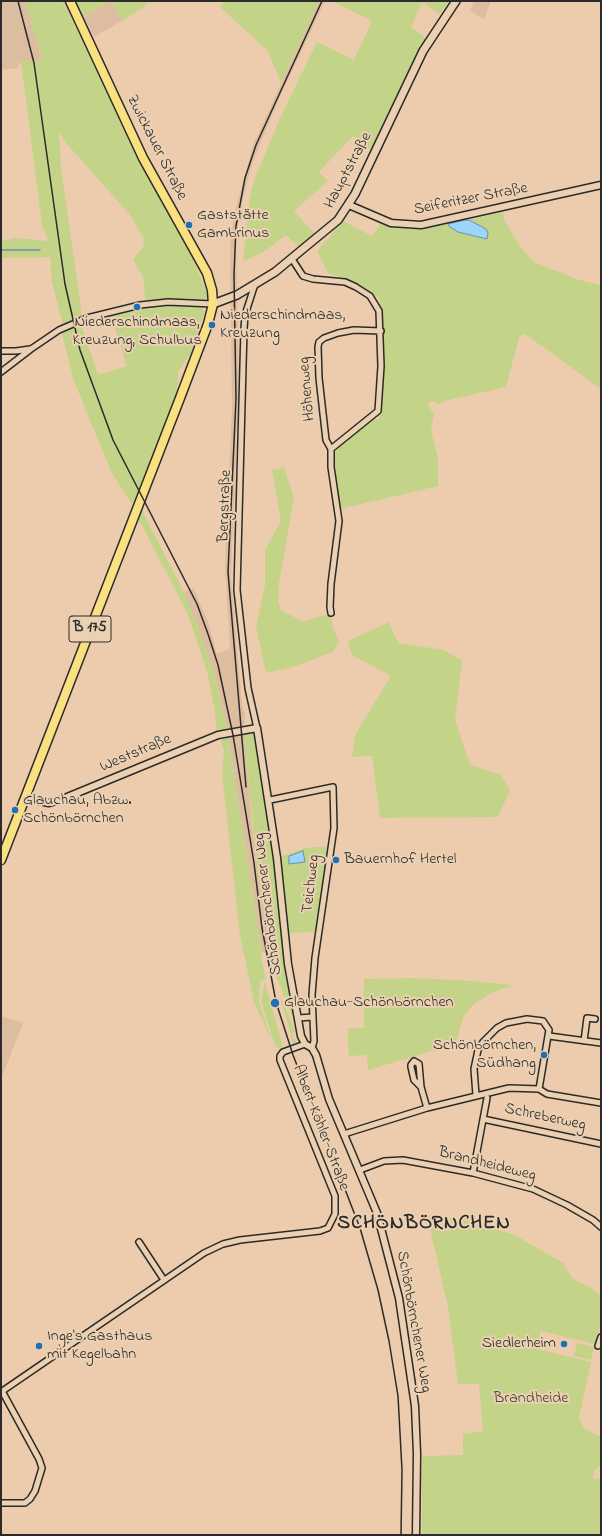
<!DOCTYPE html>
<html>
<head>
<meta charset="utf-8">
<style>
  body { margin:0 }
  #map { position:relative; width:602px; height:1536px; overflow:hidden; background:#ecccac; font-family:"Indie Flower",sans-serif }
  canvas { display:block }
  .frame { position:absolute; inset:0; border:2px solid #2b2b2b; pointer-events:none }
</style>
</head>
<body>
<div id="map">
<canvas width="602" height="1536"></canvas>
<div class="frame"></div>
</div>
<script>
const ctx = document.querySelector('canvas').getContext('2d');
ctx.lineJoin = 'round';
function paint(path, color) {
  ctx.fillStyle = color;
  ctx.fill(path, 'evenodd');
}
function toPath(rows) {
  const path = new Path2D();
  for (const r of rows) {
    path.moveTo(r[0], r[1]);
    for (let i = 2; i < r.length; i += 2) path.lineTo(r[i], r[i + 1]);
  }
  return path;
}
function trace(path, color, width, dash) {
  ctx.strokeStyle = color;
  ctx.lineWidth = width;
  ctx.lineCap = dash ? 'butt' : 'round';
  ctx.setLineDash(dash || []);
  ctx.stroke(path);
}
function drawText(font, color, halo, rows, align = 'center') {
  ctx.font = font + ' "Indie Flower",sans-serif';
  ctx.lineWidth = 4;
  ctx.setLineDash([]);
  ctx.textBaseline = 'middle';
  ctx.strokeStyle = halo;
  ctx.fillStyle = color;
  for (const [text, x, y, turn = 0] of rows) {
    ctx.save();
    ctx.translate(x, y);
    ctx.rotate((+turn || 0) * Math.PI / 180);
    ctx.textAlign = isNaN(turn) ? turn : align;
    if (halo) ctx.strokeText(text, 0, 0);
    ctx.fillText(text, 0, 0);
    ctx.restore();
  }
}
paint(toPath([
  [1,1,25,1,43,60,22,61,17,68,1,70],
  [111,1,123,20,94,37,84,17],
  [319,1,325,1,278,101,252,164,244,194,238,225,236,252,239,374,231,576,242,705,245,714,244,727,252,825,257,865,272,950,262,952,227,730,214,672,184,592,193,587,208,622,217,654,230,649,225,564,232,410,230,245,234,215,253,145],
  [474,1,491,1,484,19,470,11],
  [1,1016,23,1023,1,1079]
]), '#ddbd9f');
paint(toPath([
  [25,1,63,1,118,114,191,254,207,294,206,299,199,299,200,307,205,311,192,351,178,372,177,396,146,476,132,504,112,473,93,428,73,378,62,333,81,324,98,375,127,366,111,315,146,308,143,277,133,259,144,246,143,237,130,215,67,144,59,132,61,168,82,315,63,325,52,282,50,257,1,258,1,241,15,238,48,241,42,225,21,61,43,60],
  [76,1,150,1,141,9,123,20,111,1,83,17],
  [224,1,319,1,281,83,268,51,220,7],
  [337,1,449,1,440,14,422,2,411,27,426,38,405,78,372,151,353,136,319,172,328,181,294,211,316,235,300,248,286,235,262,253,243,261,249,203,254,180,281,116,317,42,354,60,372,21,336,3],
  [503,212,504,220,522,249,534,262,579,280,601,285,601,389,525,334,519,338,506,387,444,401,439,405,432,401,427,405,434,413,431,429,438,459,438,486,340,509,333,467,333,456,342,443,370,420,379,419,382,409,384,329,379,298,360,285,328,273,317,251,343,221,372,236,380,224,407,229,448,224,450,227,487,239,488,233,486,229,469,220],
  [284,468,294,497,279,583,278,601,281,610,303,622,331,613,333,629,339,641,333,652,293,667,266,673,256,627,265,585,265,550,281,521,272,470],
  [141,509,184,592,197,624,214,672,227,730,216,729,215,712,208,676,199,647,188,615,142,525,137,520],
  [389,622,398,643,444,650,462,661,455,720,470,765,500,774,510,790,498,817,380,818,372,756,352,757,356,733,391,676,352,655,348,641],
  [252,732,256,735,264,779,297,1028,276,976,257,865,244,733],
  [228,736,262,952,261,957,266,979,260,981,259,1001,272,1042,254,1002,240,935,222,775,224,751,221,740],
  [330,846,319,932,285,933,277,858,304,848],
  [414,978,472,981,513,985,491,993,474,1004,463,1017,456,1044,368,1070,367,1055,349,1056,348,1044,348,1028,364,1028,364,979],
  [265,982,283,1047,279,1048,275,1046,261,1001],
  [280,995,295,1031,292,1033,293,1039,297,1040,297,1042,293,1044],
  [427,1215,462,1219,515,1235,563,1263,572,1278,594,1290,601,1296,601,1323,595,1344,541,1331,537,1349,591,1362,579,1418,584,1428,601,1437,601,1464,594,1472,593,1478,601,1479,601,1535,422,1535,422,1456,463,1455,463,1434,483,1431,479,1384,458,1384,448,1307],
  [577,1343,594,1347,591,1360,574,1356]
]), '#c3d488');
const water = toPath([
  [465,220,469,220,486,229,488,233,487,239,458,232,450,227,448,224,465,220],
  [303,851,305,862,289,864,289,856,303,851]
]);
paint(water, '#9ad5fa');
trace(water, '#6e91a7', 1);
trace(toPath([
  [1,250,40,250]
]), '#6e91a7', 1.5);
const minor = toPath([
  [292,259,303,276,313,279,345,282,356,287,370,296,379,311,381,366,378,411,331,449,331,467,339,521,331,584,330,607,331,613],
  [255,284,245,315,244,329,237,590,248,688,257,728],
  [1,351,16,351,30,349],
  [1,372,31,349,59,330,87,318,140,305,168,302,213,304],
  [331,449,326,440,319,378,318,347,319,342,324,338,338,333,354,330,381,331],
  [270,800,333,787,334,828,315,958,312,995,314,1041,312,1048],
  [299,1018,312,1017],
  [549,1036,601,1043],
  [584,1041,587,1018,595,1019],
  [421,1087,414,1080,411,1067,411,1065,414,1061,419,1064,421,1087,427,1108],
  [476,1095,474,1069,478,1050,483,1042,497,1028,506,1023,527,1019,543,1021,549,1030,539,1089],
  [483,1119,601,1144],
  [344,1134,427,1108,509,1088,539,1089,547,1094,601,1103],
  [360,1170,384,1161,403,1160,473,1173,533,1189,567,1205,593,1220,601,1227],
  [473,1173,487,1098],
  [139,1242,164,1280],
  [598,1346,601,1337],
  [1,1392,204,1253,223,1244,240,1240,320,1231,328,1228,335,1214,335,1196,280,1060,280,1056,283,1052,305,1044],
  [1,1503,25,1503,30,1499,35,1491,42,1468,39,1459,2,1391]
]);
const tertiary = toPath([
  [349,205,391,223,421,225,601,185],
  [25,798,49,803,60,800,218,735,257,728,277,858,288,964,301,1036,305,1044,312,1048,316,1055,329,1099,377,1213,399,1298,415,1406,417,1454,416,1535]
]);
const secondary = toPath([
  [213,304,237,295,275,272,338,220,355,194,423,51,456,1]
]);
const primary = toPath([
  [1,860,180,398,208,324,213,304,212,290,207,273,143,158,70,1]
]);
trace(minor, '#2b2b2b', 8);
trace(tertiary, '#2b2b2b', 9);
trace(secondary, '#2b2b2b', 10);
trace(primary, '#2b2b2b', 11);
trace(minor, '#ebd1b2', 5);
trace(tertiary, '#ebd1b2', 6);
trace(secondary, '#ebd1b2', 7);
trace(primary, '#fbe080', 8);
trace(toPath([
  [18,1,34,63,65,284,80,350,113,440,197,604,208,634,218,665,233,735,254,863,262,928,276,1002,293,1055,360,1228,378,1290,389,1341,398,1396,402,1470,401,1535],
  [246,787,228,572,236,399,234,275,236,226,245,178,256,145,322,1]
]), '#2b2b2b', 1.5);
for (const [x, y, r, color] of [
  [189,225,4,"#1f6fb2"],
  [137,307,4,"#1f6fb2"],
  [212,325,4,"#1f6fb2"],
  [15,810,4,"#1f6fb2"],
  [336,860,4,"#1f6fb2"],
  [275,1003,5,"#1f6fb2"],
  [544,1055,4,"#1f6fb2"],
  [564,1344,4,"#1f6fb2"],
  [39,1346,4,"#1f6fb2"]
]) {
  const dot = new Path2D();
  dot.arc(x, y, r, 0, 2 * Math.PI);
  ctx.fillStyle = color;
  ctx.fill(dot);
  trace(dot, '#ebd1b2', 1.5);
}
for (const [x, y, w] of [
  [90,629,42]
]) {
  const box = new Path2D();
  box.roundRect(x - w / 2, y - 13, w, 26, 3);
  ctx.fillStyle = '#ebd1b2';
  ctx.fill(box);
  trace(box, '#2b2b2b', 1);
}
drawText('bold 15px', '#2b2b2b', null, [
  ["B 175",90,629]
]);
drawText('16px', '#2b2b2b', '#ebd1b2', [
  ["Zwickauer Straße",156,148,63],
  ["Hauptstraße",349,171,-62],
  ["Seiferitzer Straße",471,200,-11],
  ["Höhenweg",308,389,-95],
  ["Bergstraße",226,506,-88],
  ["Weststraße",136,754,-23],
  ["Teichweg",312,884,-83],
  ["Schönbörnchener Weg",269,904,-97],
  ["Schreberweg",545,1118,12],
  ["Albert-Köhler-Straße",320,1128,69],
  ["Brandheideweg",487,1165,14],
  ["Schönbörnchener Weg",413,1322,80]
]);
drawText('16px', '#2b2b2b', '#ebd1b2', [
  ["Gaststätte",197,216],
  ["Gambrinus",197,234],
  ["Niederschindmaas,",220,316],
  ["Kreuzung",220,334],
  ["Niederschindmaas,",137,323,"center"],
  ["Kreuzung, Schulbus",137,341,"center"],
  ["Glauchau, Abzw.",23,801],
  ["Schönbörnchen",23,819],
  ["Bauernhof Hertel",344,860],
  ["Glauchau-Schönbörnchen",284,1003],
  ["Schönbörnchen,",536,1046,"right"],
  ["Südhang",536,1064,"right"],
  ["Inge's Gasthaus",47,1337],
  ["mit Kegelbahn",47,1355],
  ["Siedlerheim",556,1344,"right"]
], 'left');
drawText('16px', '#424439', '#ebd1b2', [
  ["Brandheide",531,1399]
]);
ctx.letterSpacing = '1px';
drawText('bold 20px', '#2b2b2b', '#ebd1b2', [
  ["SCHÖNBÖRNCHEN",424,1225]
]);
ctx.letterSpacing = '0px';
</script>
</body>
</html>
